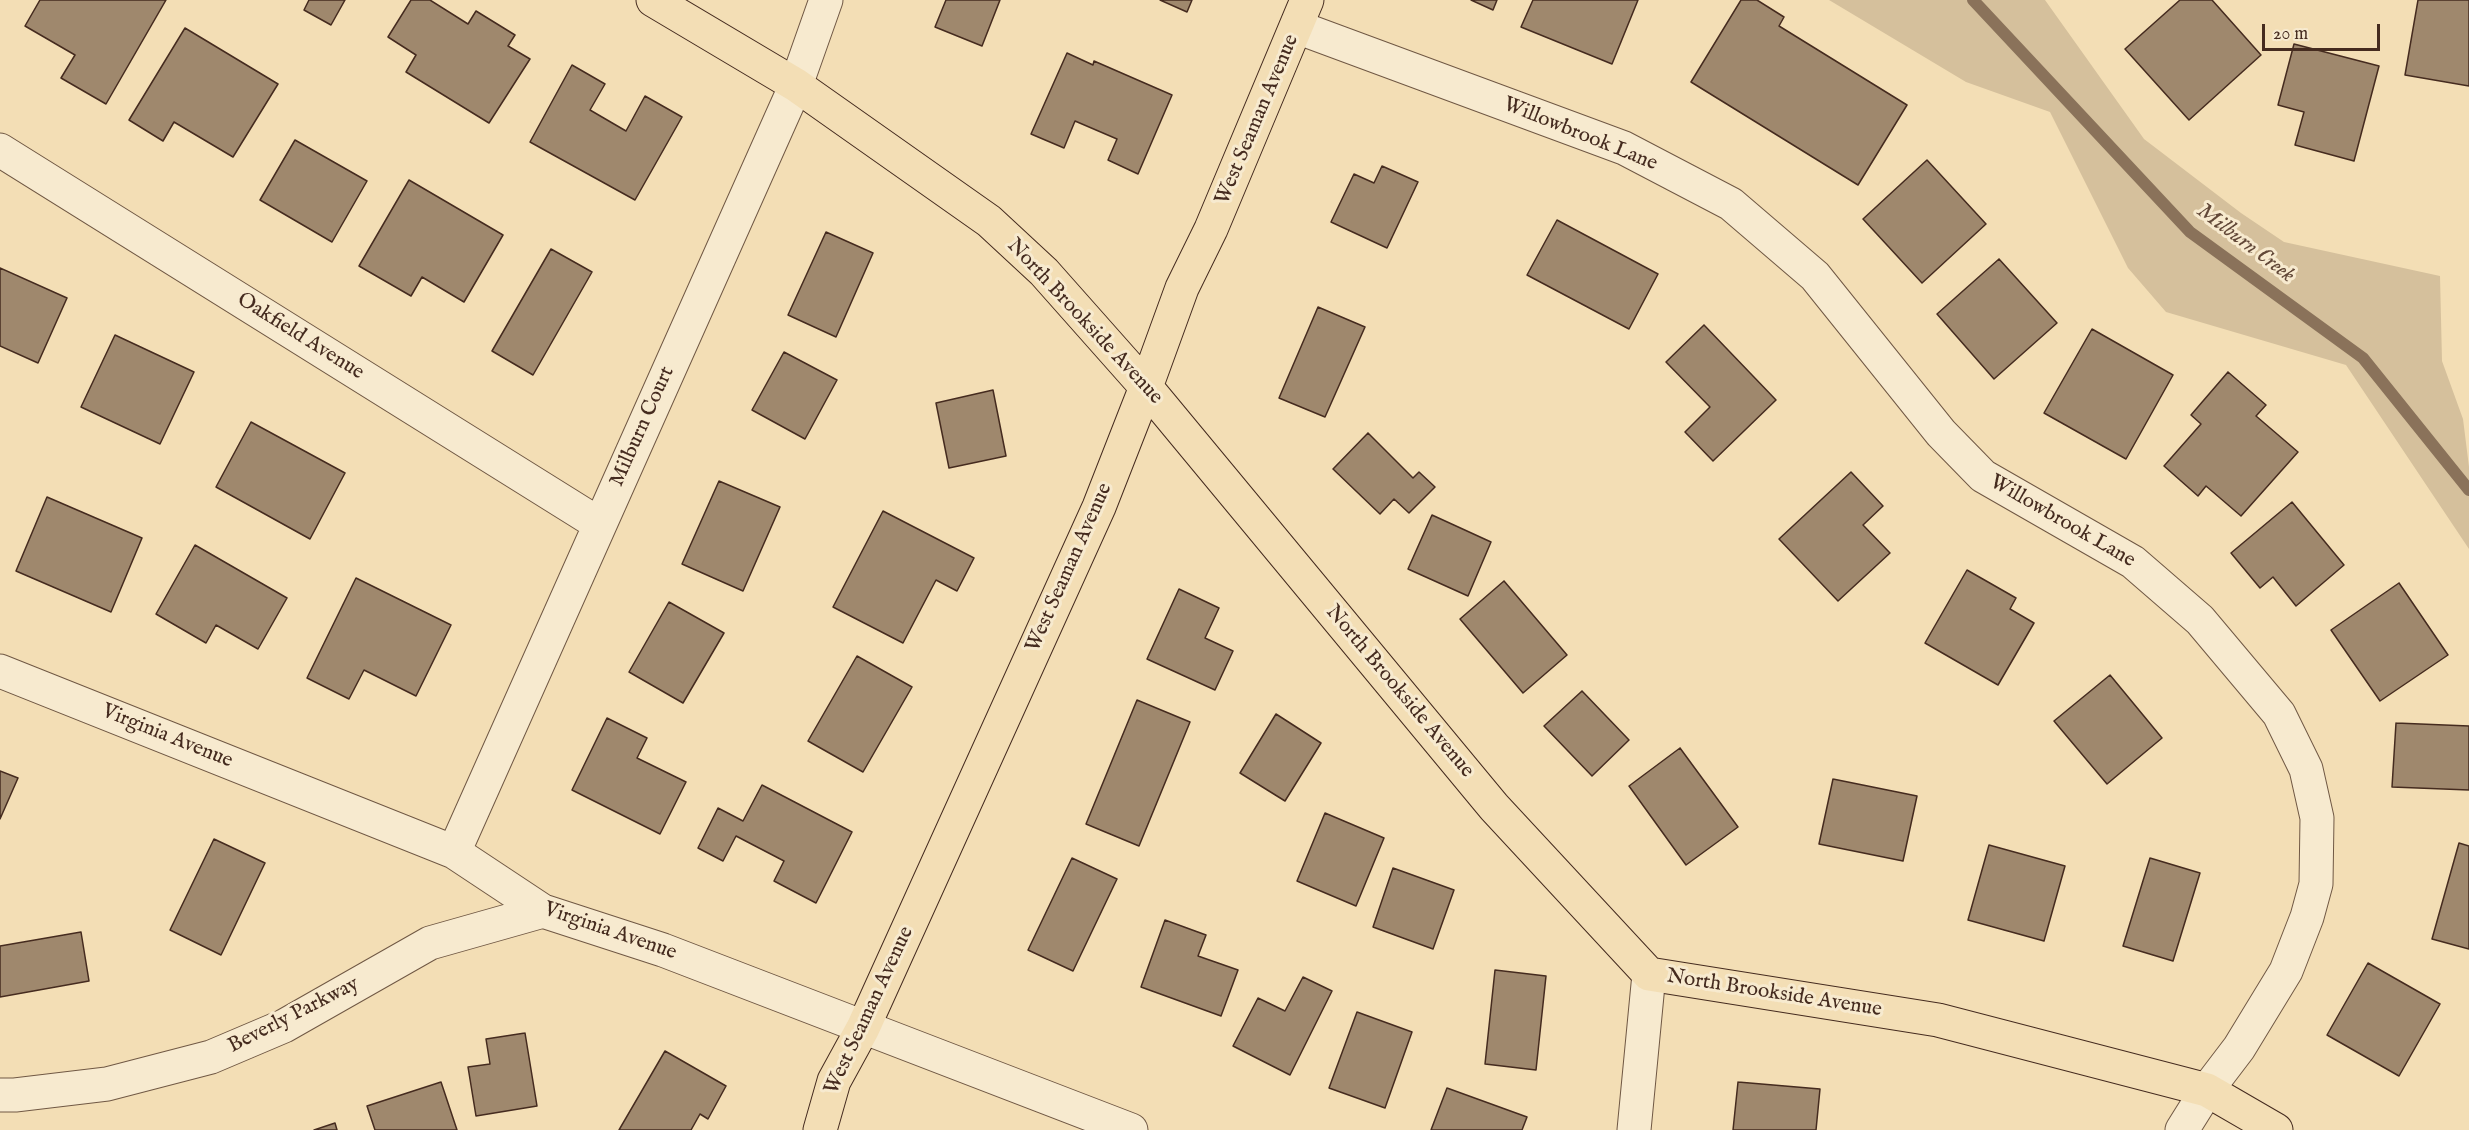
<!DOCTYPE html>
<html>
<head>
<meta charset="utf-8">
<style>
  body { margin:0 }
  #map { position:relative; width:2469px; height:1130px; overflow:hidden; background:#f3deb5; font-family:"IM FELL English",serif }
  canvas { display:block }
  .scale { position:absolute; left:2262px; top:24px; width:118px; height:27px; box-sizing:border-box; border:3px solid #452b1f; border-top:0; padding-left:8px; font-size:18px; line-height:21px; white-space:nowrap; color:#452b1f; -webkit-text-stroke:4px #f7eacf; paint-order:stroke }
</style>
</head>
<body>
<div id="map">
<canvas width="2469" height="1130"></canvas>
<div class="scale">20 m</div>
</div>
<script>
const ctx = document.querySelector('canvas').getContext('2d');
ctx.lineJoin = 'round';
function paint(path, color) {
  ctx.fillStyle = color;
  ctx.fill(path, 'evenodd');
}
function toPath(rows) {
  const path = new Path2D();
  for (const r of rows) {
    path.moveTo(r[0], r[1]);
    for (let i = 2; i < r.length; i += 2) path.lineTo(r[i], r[i + 1]);
  }
  return path;
}
function trace(path, color, width, dash) {
  ctx.strokeStyle = color;
  ctx.lineWidth = width;
  ctx.lineCap = dash ? 'butt' : 'round';
  ctx.setLineDash(dash || []);
  ctx.stroke(path);
}
function drawText(font, color, halo, rows, align = 'center') {
  ctx.font = font + ' "IM FELL English",serif';
  ctx.lineWidth = 6;
  ctx.setLineDash([]);
  ctx.textBaseline = 'middle';
  ctx.strokeStyle = halo;
  ctx.fillStyle = color;
  for (const [text, x, y, turn = 0] of rows) {
    ctx.save();
    ctx.translate(x, y);
    ctx.rotate((+turn || 0) * Math.PI / 180);
    ctx.textAlign = isNaN(turn) ? turn : align;
    if (halo) ctx.strokeText(text, 0, 0);
    ctx.fillText(text, 0, 0);
    ctx.restore();
  }
}
paint(toPath([
  [1829,0,2045,0,2144,139,2241,213,2284,242,2440,276,2442,361,2463,419,2469,467,2469,549,2346,365,2166,312,2128,268,2050,112,1966,82]
]), '#d5c09c');
trace(toPath([
  [1973,0,2190,232,2363,358,2469,490]
]), '#8a725a', 12);
const building = toPath([
  [40,0,166,0,106,104,61,78,75,55,25,26,40,0],
  [309,0,345,0,331,25,304,10,309,0],
  [411,0,430,0,468,24,476,11,515,35,508,46,530,59,489,123,406,72,416,55,388,37,411,0],
  [946,0,1000,0,982,46,935,27,946,0],
  [1160,0,1192,0,1187,12,1160,0],
  [1471,0,1497,0,1493,10,1471,0],
  [1533,0,1638,0,1612,64,1521,27,1533,0],
  [1741,0,1757,0,1784,17,1779,26,1907,105,1858,185,1691,82,1741,0],
  [2180,0,2212,0,2261,55,2189,120,2125,49,2180,0],
  [2418,0,2469,0,2469,86,2405,75,2418,0],
  [185,28,278,84,233,157,174,122,163,141,129,120,185,28],
  [2294,44,2379,66,2354,161,2295,145,2304,112,2278,105,2294,44],
  [1067,53,1093,65,1094,61,1172,95,1138,174,1108,160,1117,139,1075,121,1064,148,1031,134,1067,53],
  [572,65,605,84,590,110,626,131,645,96,682,117,635,200,530,142,572,65],
  [295,140,367,181,332,242,260,200,295,140],
  [1927,160,1986,224,1922,283,1863,219,1927,160],
  [1382,166,1418,182,1387,248,1331,222,1354,174,1374,183,1382,166],
  [409,180,503,235,464,302,422,277,411,296,359,266,409,180],
  [1557,220,1658,274,1629,329,1527,275,1557,220],
  [826,232,873,253,836,337,788,315,826,232],
  [551,249,592,272,533,375,492,351,551,249],
  [1999,259,2057,323,1994,379,1937,314,1999,259],
  [0,268,67,298,38,363,0,346,0,268],
  [1318,307,1365,327,1325,417,1279,398,1318,307],
  [1704,325,1776,400,1713,461,1685,432,1710,407,1666,362,1704,325],
  [2092,329,2173,375,2126,459,2044,413,2092,329],
  [115,335,194,372,160,444,81,407,115,335],
  [784,352,837,380,805,439,752,410,784,352],
  [2228,372,2266,405,2256,416,2298,452,2241,516,2206,486,2198,496,2164,466,2201,424,2191,415,2228,372],
  [993,390,1006,456,949,468,936,403,993,390],
  [251,422,345,473,310,539,216,487,251,422],
  [1368,433,1413,478,1419,472,1435,487,1409,513,1394,499,1380,514,1333,469,1368,433],
  [1851,472,1883,506,1863,525,1890,553,1838,601,1779,539,1851,472],
  [719,481,780,507,743,591,682,564,719,481],
  [47,497,142,538,111,612,16,571,47,497],
  [2292,502,2344,565,2296,606,2273,577,2260,588,2231,553,2292,502],
  [883,511,974,558,957,591,936,580,903,643,833,607,883,511],
  [1432,515,1491,542,1468,596,1408,569,1432,515],
  [195,545,287,598,258,649,216,625,206,643,156,614,195,545],
  [1967,570,2016,598,2010,609,2034,623,1998,685,1925,643,1967,570],
  [356,578,451,625,416,696,364,670,349,699,307,678,356,578],
  [1504,581,1567,655,1523,693,1460,619,1504,581],
  [2399,583,2448,655,2380,701,2331,630,2399,583],
  [1179,589,1219,608,1205,638,1233,651,1215,690,1147,659,1179,589],
  [669,602,724,633,683,703,629,672,669,602],
  [857,656,912,687,863,772,808,741,857,656],
  [2110,675,2162,738,2107,784,2054,721,2110,675],
  [1582,691,1629,740,1592,776,1544,726,1582,691],
  [1137,700,1190,722,1139,846,1086,824,1137,700],
  [1276,714,1321,743,1285,801,1240,773,1276,714],
  [607,718,647,738,637,758,686,782,660,834,572,790,607,718],
  [2396,723,2469,726,2469,790,2392,787,2396,723],
  [1680,748,1738,827,1686,865,1629,786,1680,748],
  [0,771,18,778,0,819,0,771],
  [1833,779,1917,796,1903,861,1819,844,1833,779],
  [762,785,852,832,816,903,774,881,784,861,736,836,723,861,698,848,718,808,743,821,762,785],
  [1325,813,1384,838,1356,906,1297,881,1325,813],
  [214,839,265,863,221,955,170,930,214,839],
  [2459,843,2469,846,2469,949,2432,939,2459,843],
  [1989,845,2065,866,2044,941,1968,920,1989,845],
  [1072,858,1117,879,1073,971,1028,950,1072,858],
  [2150,858,2200,873,2173,961,2123,946,2150,858],
  [1393,868,1454,890,1433,949,1373,927,1393,868],
  [1165,920,1206,935,1198,956,1238,970,1221,1016,1141,987,1165,920],
  [81,932,89,981,0,997,0,946,81,932],
  [2368,963,2440,1004,2399,1076,2327,1035,2368,963],
  [1495,970,1546,976,1536,1070,1485,1064,1495,970],
  [1303,977,1332,991,1290,1075,1233,1046,1258,998,1285,1011,1303,977],
  [1357,1012,1412,1032,1385,1108,1329,1088,1357,1012],
  [525,1033,537,1106,476,1116,468,1067,490,1064,486,1039,525,1033],
  [665,1051,726,1086,708,1119,700,1114,691,1130,619,1130,665,1051],
  [441,1082,457,1130,375,1130,367,1106,441,1082],
  [1738,1082,1820,1089,1816,1130,1733,1130,1738,1082],
  [1447,1088,1527,1117,1522,1130,1431,1130,1447,1088],
  [335,1123,337,1130,314,1130,335,1123]
]);
paint(building, '#9f886d');
trace(building, '#452b1f', 1.5);
const minor = toPath([
  [1297,27,1624,148,1731,204,1815,276,1941,433,1983,476,2133,562,2200,620,2279,714,2306,769,2317,818,2316,884,2307,917,2286,971,2239,1048,2207,1090,2182,1130],
  [0,150,599,524],
  [0,671,454,852,543,911,663,950,1131,1130],
  [454,852,796,85,826,0],
  [0,1095,15,1095,107,1084,211,1057,284,1026,430,943,543,911],
  [1634,1130,1649,974]
]);
const major = toPath([
  [653,0,796,85,989,221,1044,272,1146,387,1494,807,1649,974,1938,1020,2207,1090,2276,1130],
  [820,1130,834,1081,863,1028,1099,507,1146,387,1182,288,1211,229,1307,0]
]);
trace(minor, '#705844', 35);
trace(major, '#452b1f', 35);
trace(minor, '#f7eacf', 33);
trace(major, '#f3deb5', 33);
drawText('21px', '#452b1f', '#f7eacf', [
  ["West Seaman Avenue",1258,120,-67],
  ["Willowbrook Lane",1580,135,22],
  ["North Brookside Avenue",1084,322,47],
  ["Oakfield Avenue",300,337,32],
  ["Milburn Court",643,427,-66],
  ["Willowbrook Lane",2062,522,30],
  ["West Seaman Avenue",1070,568,-66],
  ["North Brookside Avenue",1399,692,50],
  ["Virginia Avenue",167,737,22],
  ["Virginia Avenue",610,932,19],
  ["North Brookside Avenue",1774,994,9],
  ["West Seaman Avenue",870,1011,-65],
  ["Beverly Parkway",294,1016,-27]
]);
drawText('italic 22px', '#624838', '#f7eacf', [
  ["Milburn Creek",2245,244,37]
]);
</script>
</body>
</html>
